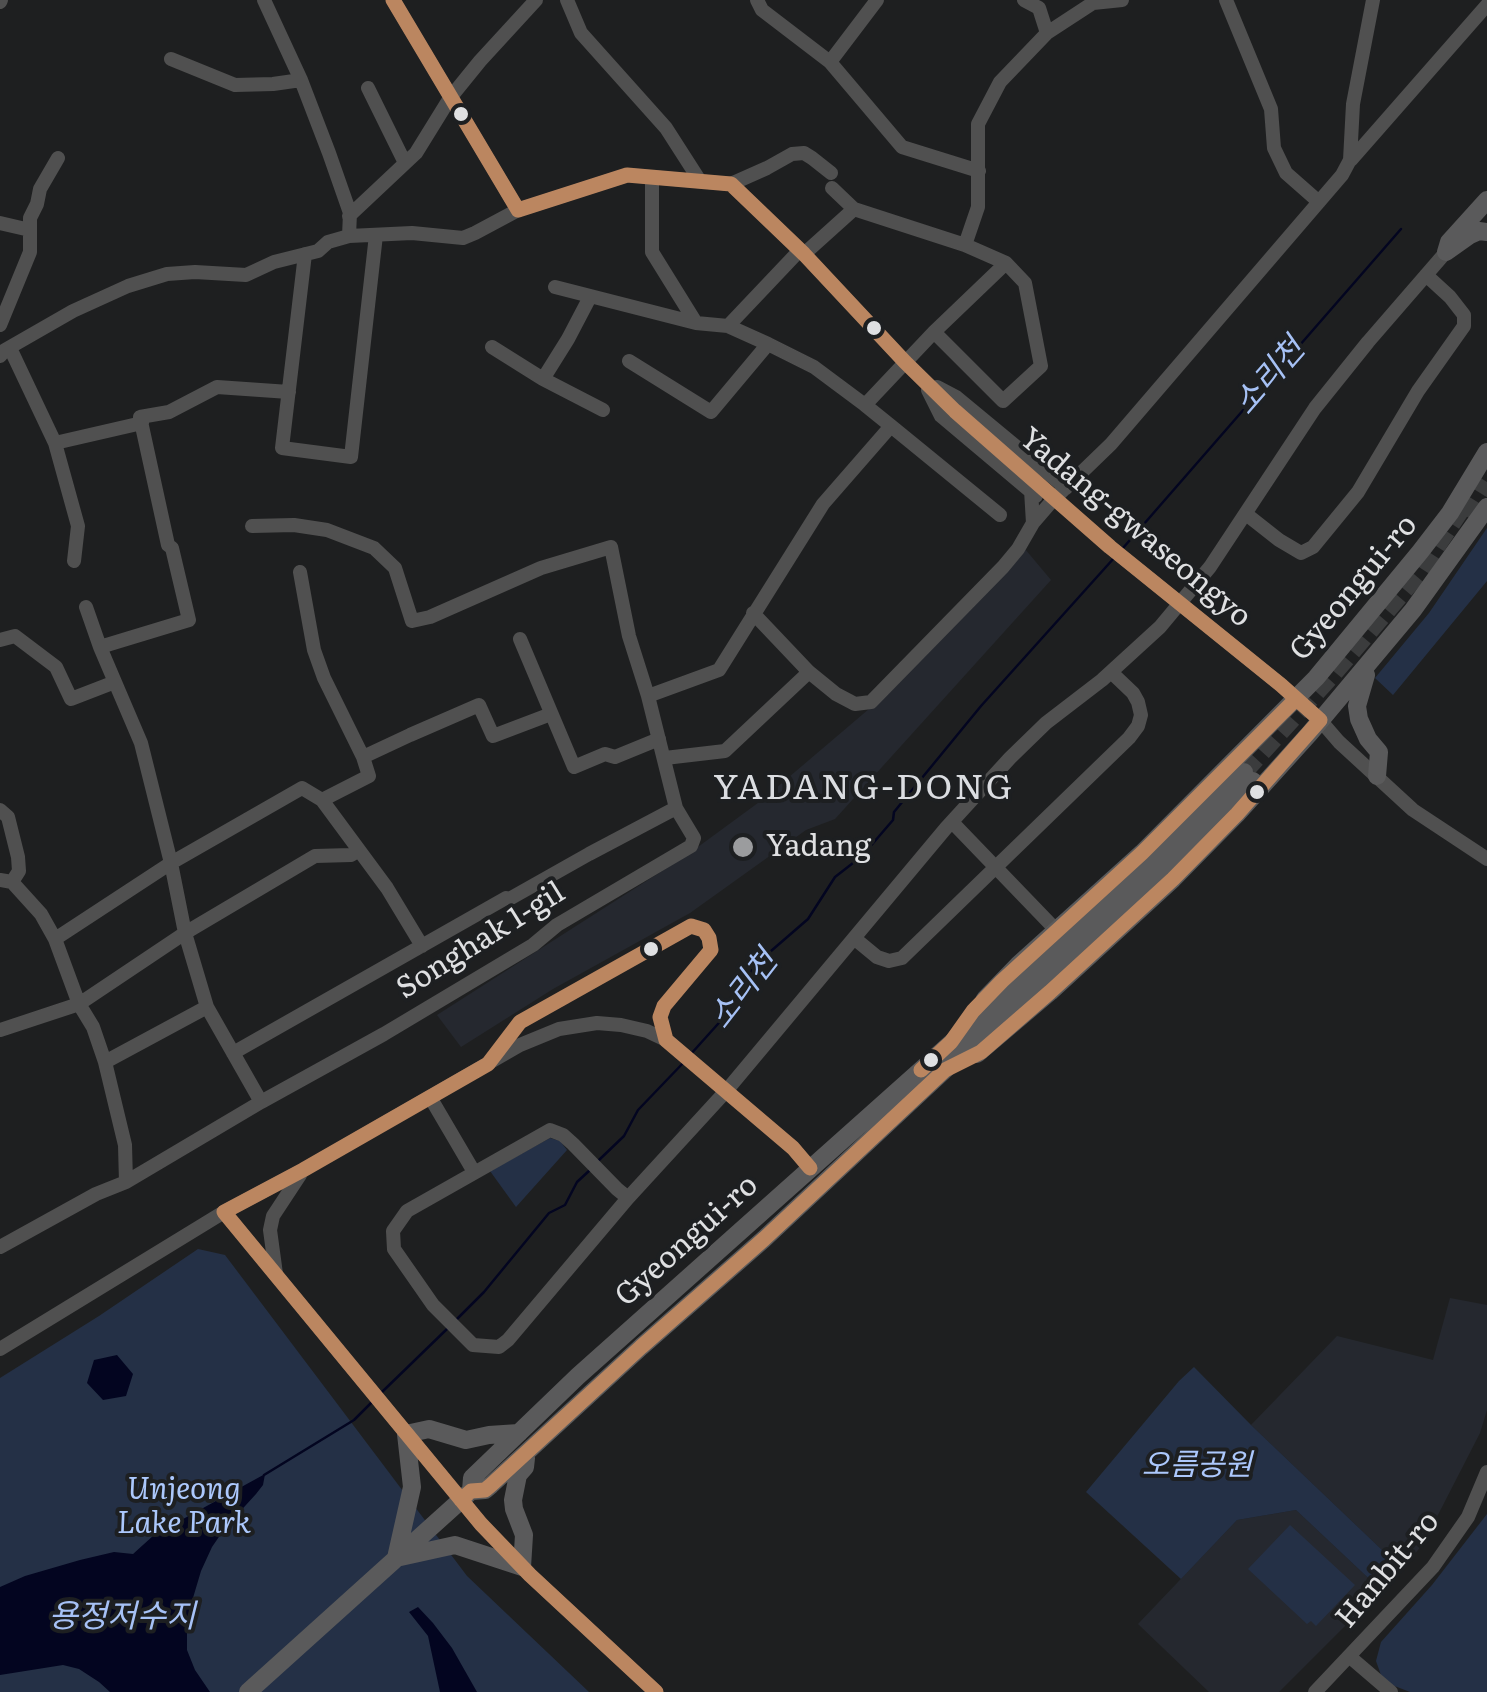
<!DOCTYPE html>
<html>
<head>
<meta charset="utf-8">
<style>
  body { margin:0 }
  canvas { display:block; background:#1e1f20 }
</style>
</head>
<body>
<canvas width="1487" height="1692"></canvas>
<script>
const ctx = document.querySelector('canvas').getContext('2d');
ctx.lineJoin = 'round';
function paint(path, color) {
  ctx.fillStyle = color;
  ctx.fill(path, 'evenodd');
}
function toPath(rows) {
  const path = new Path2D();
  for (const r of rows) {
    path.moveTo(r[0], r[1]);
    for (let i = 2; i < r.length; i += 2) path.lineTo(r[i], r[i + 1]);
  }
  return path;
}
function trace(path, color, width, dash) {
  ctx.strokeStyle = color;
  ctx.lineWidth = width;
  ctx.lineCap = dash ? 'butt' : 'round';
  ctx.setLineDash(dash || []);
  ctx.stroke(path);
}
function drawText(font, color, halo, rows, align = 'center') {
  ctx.font = font + ' Literata,"Noto Sans KR",serif';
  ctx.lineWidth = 8;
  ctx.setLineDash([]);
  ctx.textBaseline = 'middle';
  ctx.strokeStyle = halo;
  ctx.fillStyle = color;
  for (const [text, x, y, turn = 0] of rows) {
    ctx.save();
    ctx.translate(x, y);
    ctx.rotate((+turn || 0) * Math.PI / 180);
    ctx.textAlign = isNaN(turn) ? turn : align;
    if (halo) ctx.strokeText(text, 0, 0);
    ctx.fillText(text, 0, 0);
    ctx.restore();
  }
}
paint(toPath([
  [1025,549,1051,580,835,819,806,830,690,913,553,989,461,1047,437,1015,687,855,762,800,896,686],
  [1450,1298,1487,1305,1487,1410,1480,1433,1423,1544,1402,1569,1251,1425,1337,1336,1433,1360],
  [1296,1510,1381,1590,1279,1692,1209,1692,1138,1624,1237,1520]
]), '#25282f');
paint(toPath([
  [1487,528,1487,581,1393,695,1375,678,1429,613],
  [550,1138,560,1141,567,1150,516,1207,490,1171],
  [198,1249,225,1255,467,1576,589,1692,0,1692,0,1378,99,1316],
  [1194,1367,1251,1425,1402,1569,1381,1590,1296,1510,1237,1520,1181,1579,1086,1492,1179,1381],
  [1487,1514,1487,1692,1410,1692,1392,1685,1381,1675,1376,1661,1381,1642,1432,1585],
  [1290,1525,1355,1585,1316,1626,1311,1621,1307,1624,1248,1569]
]), '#243046');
paint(toPath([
  [117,1355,133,1374,126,1396,103,1400,87,1383,94,1360],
  [265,1474,263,1485,256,1494,225,1528,212,1547,201,1571,190,1608,187,1628,187,1650,195,1670,210,1692,110,1692,99,1682,79,1669,63,1665,0,1675,0,1587,25,1576,80,1560,114,1552,133,1554,154,1535],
  [418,1607,433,1623,452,1648,477,1692,440,1692,428,1636,409,1612]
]), '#030520');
trace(toPath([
  [1123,548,1401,229],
  [690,1055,726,1015,756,964,808,919,835,877,862,856,893,820,894,812,981,706,1114,558],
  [599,1160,624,1136,638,1110,685,1061],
  [457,1319,484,1292,549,1213,565,1205,577,1182,590,1170],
  [382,1392,448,1328],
  [264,1475,354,1420,373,1401]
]), '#030520', 2.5);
trace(toPath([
  [1466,516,1487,482],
  [1244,772,1333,674,1419,573,1466,502]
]), '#3b3c3d', 18, [18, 9]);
trace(toPath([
  [264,0,301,80,329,153,350,213,349,236],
  [393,0,518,210],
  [567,0,581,33,666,128,700,181],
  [757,0,762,10,830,62,902,147,979,171],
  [1024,0,1039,8,1047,33],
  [1226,0,1271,109,1274,148,1286,173,1319,202],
  [0,2,1,0],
  [171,59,235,85,273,84,301,80],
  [830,62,877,0],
  [368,88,405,163],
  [1351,160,1487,5],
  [652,178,652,252,696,323],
  [731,184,767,168,792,154,804,153,812,158,831,173],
  [832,188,854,209],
  [349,216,416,153,450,98,480,61,536,0],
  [0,223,30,230],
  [965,245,978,207,978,124,1000,82,1047,33,1093,3,1122,0],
  [305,254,282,448,351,457,376,235],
  [555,287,696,323,728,326,768,344,711,412,629,361],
  [590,297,568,339,543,379,603,410],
  [0,325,30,252,30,218,37,204,40,189,58,158],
  [728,326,800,250],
  [934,332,1003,401,1041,366,1025,283,1006,263],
  [768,344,814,367,865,405],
  [492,347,543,379],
  [10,348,55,443,142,423],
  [0,356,5,350,73,311,128,286,167,274,195,272,246,275,274,262,318,251,328,242,349,236,412,233,463,238,475,233,518,210,627,175,731,184,804,254,905,362,955,411,1110,547,1281,685,1320,720,1339,742,1413,810,1487,859],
  [937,387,956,397,1066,488],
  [928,390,941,416,1036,496],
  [891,426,1000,515],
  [55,443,78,526,74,561],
  [1031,490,1033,523,1052,501,1111,444,1342,175,1350,160,1353,104,1373,0],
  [1246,514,1279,540,1301,553,1313,547,1358,492,1418,391,1464,326,1464,315,1450,297,1426,275],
  [252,526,294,525,327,530,374,548,395,568,412,621,430,617,541,568,611,547,629,636,648,696],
  [300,572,314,650,324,678,363,757],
  [86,607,100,647,189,620,172,548,168,545,140,417,169,412,217,387,289,392],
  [753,613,809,672,836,694,855,704,871,702,1003,567,1018,549,1033,523],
  [520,639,574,767,605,754,615,757,659,739],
  [0,640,15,636,56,667,71,699,115,682],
  [100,647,141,743,171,863,185,933,207,1007,261,1102],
  [665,758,725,751,809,672],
  [322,800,387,888,422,946],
  [0,810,8,817,18,857,19,871,12,882,0,880],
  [952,822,1057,931],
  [12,882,41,914,55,939,79,1004,93,1027,105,1062,125,1145,126,1182],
  [511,898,589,854,676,808],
  [854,938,877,957,889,961,902,958,1129,738,1138,726,1141,715,1138,702,1133,693,1111,672],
  [55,939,171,863,302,788,322,800,369,776,363,757,410,735,479,705,493,736,551,714],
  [0,1030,79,1004,185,933,315,856,351,855,358,851],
  [233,1053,506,898],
  [105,1062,207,1007],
  [430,1097,474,1172],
  [628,1198,617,1189,573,1144,563,1135,550,1130,407,1211,393,1231,394,1249,433,1305,473,1345,499,1347,508,1340,628,1198,727,1090,946,828,1010,758,1046,723,1102,680,1160,627,1210,567,1315,408,1368,342,1446,252],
  [224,1212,481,1524,530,1575,656,1692],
  [0,1247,96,1194,126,1182,261,1102,384,1034,533,945,557,925,691,846,694,838,676,808,648,696,719,670,823,504,891,426,865,405,934,332,1006,263,965,245,854,209,804,254],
  [276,1274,270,1230,273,1216,300,1175],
  [0,1349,224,1212,303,1170,520,1045,559,1029,597,1023,621,1025,647,1031,666,1040,793,1148,810,1168],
  [1350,1657,1391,1692],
  [1315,1692,1433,1567,1468,1517,1487,1472]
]), '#505050', 14);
trace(toPath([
  [1487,200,1449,242,1446,252,1470,235,1479,231,1487,232],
  [1366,675,1357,706,1359,719,1368,739,1379,752,1377,776],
  [985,999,1018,965,1142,853,1316,678,1420,552,1450,513,1487,452],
  [977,1054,1050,992,1173,879,1237,814,1310,733,1413,610,1487,507],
  [519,1433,489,1435,466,1440,429,1429,406,1434,412,1487,396,1558,455,1545,522,1567,524,1535,514,1509,513,1500,518,1475,525,1467,526,1458],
  [471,1491,472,1478,578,1376,1143,872,1244,772],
  [248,1692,471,1491,485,1490,491,1485,641,1347,764,1239,999,1019,1170,864,1253,781]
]), '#5a5a5b', 18);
trace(toPath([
  [393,0,518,210,627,175,731,184,804,254,905,362,955,411,1110,547,1281,685,1320,720,1237,814,1173,879,1050,992,981,1052,945,1070,764,1239,641,1347,491,1485,485,1490,471,1491,461,1500],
  [921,1070,951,1042,973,1011,1002,981,1142,853,1296,699],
  [656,1692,530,1575,481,1524,224,1212,303,1170,488,1064,520,1022,691,926,704,930,709,938,711,950,664,1006,660,1017,666,1040,793,1148,810,1168]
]), '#bb8660', 15);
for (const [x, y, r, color] of [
  [461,114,9,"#dfe0e2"],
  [874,328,9,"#dfe0e2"],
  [1257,792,9,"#dfe0e2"],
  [743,847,12,"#9b9c9e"],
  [651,949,9,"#dfe0e2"],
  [931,1060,9,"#dfe0e2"]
]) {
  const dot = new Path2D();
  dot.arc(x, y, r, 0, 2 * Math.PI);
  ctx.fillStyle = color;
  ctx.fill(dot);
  trace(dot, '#1d1f21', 4);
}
drawText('30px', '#dfe0e2', '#1d1f21', [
  ["Yadang-gwaseongyo",1135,528,40],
  ["Gyeongui-ro",1354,588,-50],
  ["Songhak 1-gil",481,941,-32],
  ["Gyeongui-ro",687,1241,-42],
  ["Hanbit-ro",1388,1570,-50]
]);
drawText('30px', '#dfe0e2', '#1d1f21', [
  ["Yadang",766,847]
], 'left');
drawText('italic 30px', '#acc8fc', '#1d1f21', [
  ["오름공원",1197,1466],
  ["Unjeong",184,1490],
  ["Lake Park",184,1524]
]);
drawText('italic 32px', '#a6c1f5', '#1d1f21', [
  ["소리천",1270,377,-49],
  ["소리천",744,990,-52],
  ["용정저수지",122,1618]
]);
ctx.letterSpacing = '2.5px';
drawText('35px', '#dbdde1', '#1d1f21', [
  ["YADANG-DONG",864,789]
]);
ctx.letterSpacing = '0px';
</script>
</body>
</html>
